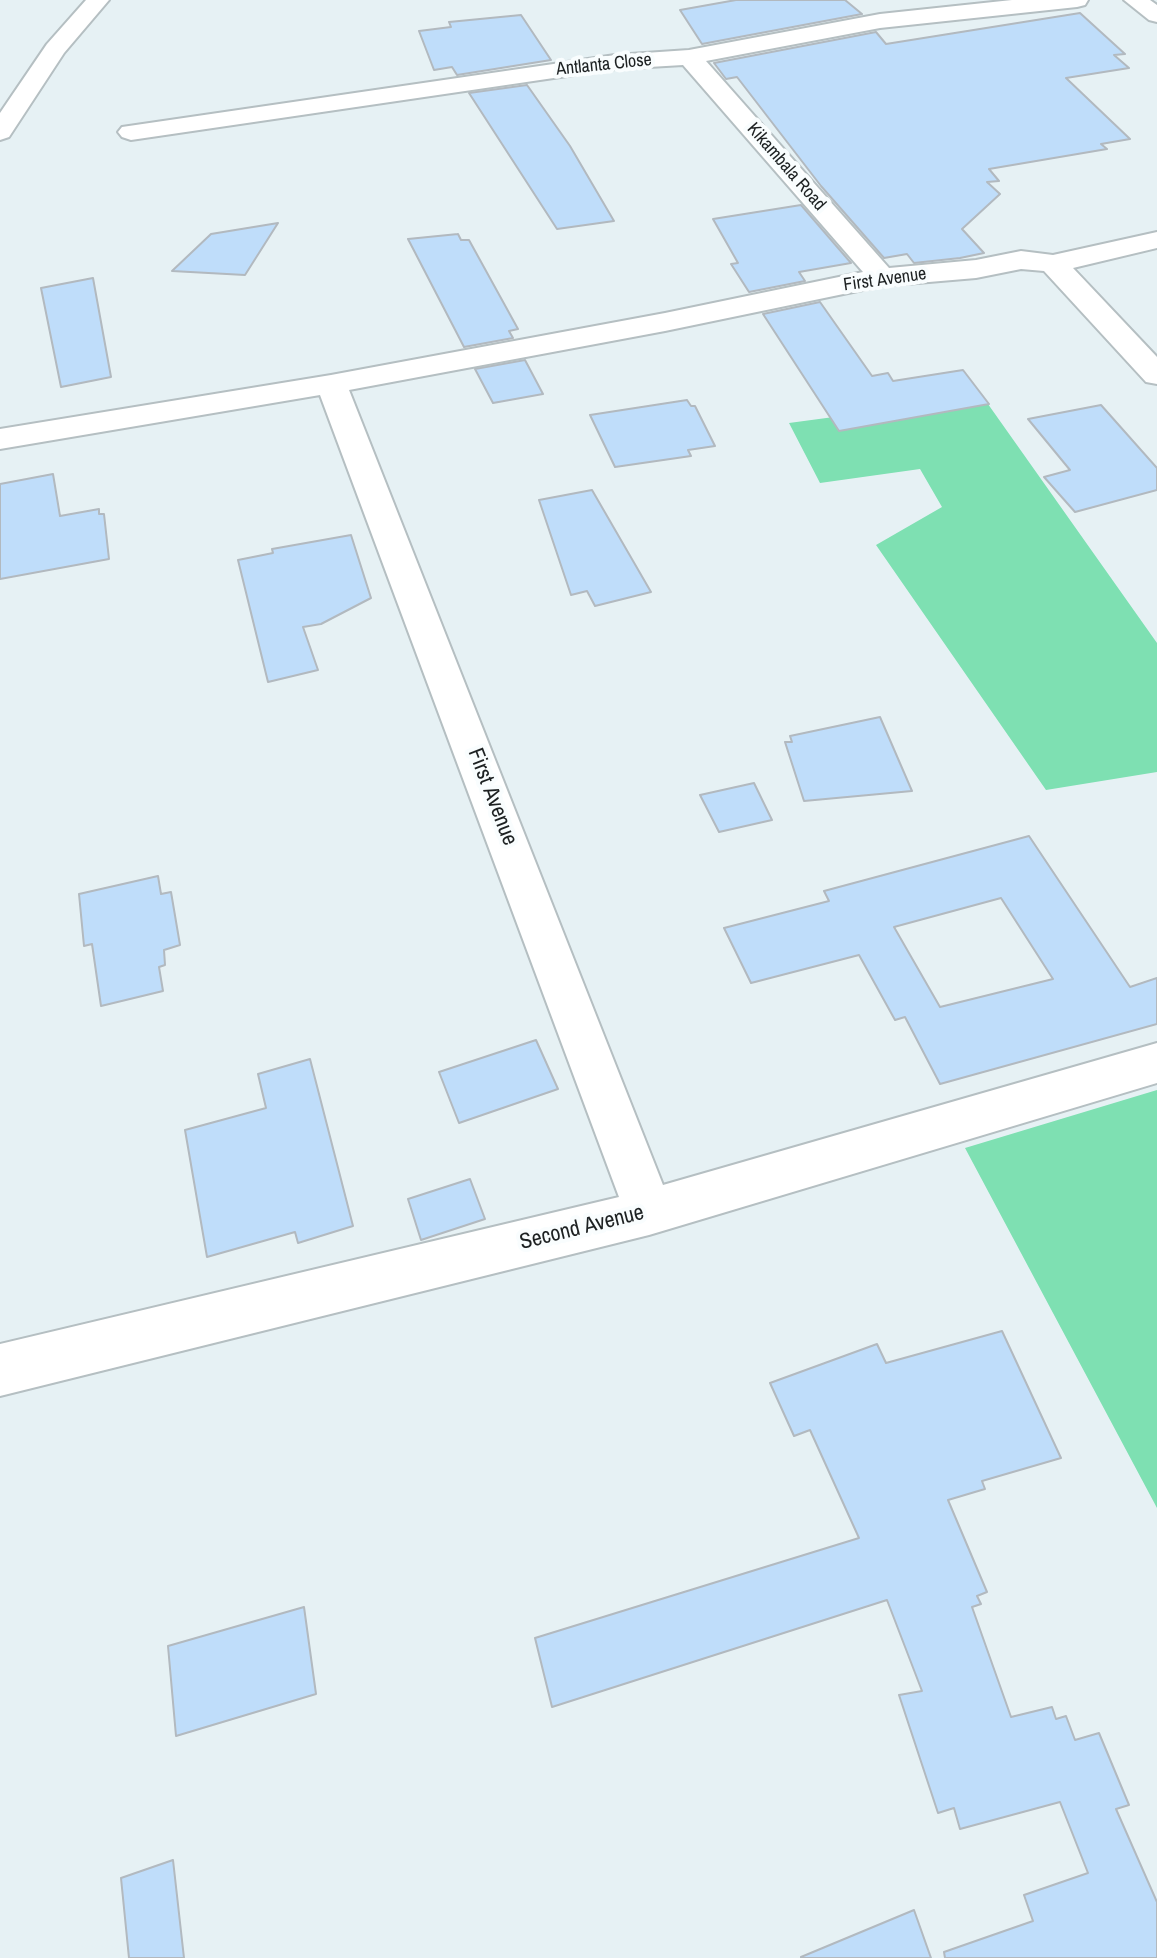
<!DOCTYPE html>
<html>
<head>
<meta charset="utf-8">
<style>
  body { margin:0 }
  canvas { display:block; background:#e6f1f4 }
</style>
</head>
<body>
<canvas width="1157" height="1958"></canvas>
<script>
const ctx = document.querySelector('canvas').getContext('2d');
ctx.lineJoin = 'round';
function paint(path, color) {
  ctx.fillStyle = color;
  ctx.fill(path, 'evenodd');
}
function toPath(rows) {
  const path = new Path2D();
  for (const r of rows) {
    path.moveTo(r[0], r[1]);
    for (let i = 2; i < r.length; i += 2) path.lineTo(r[i], r[i + 1]);
  }
  return path;
}
function trace(path, color, width, dash) {
  ctx.strokeStyle = color;
  ctx.lineWidth = width;
  ctx.lineCap = dash ? 'butt' : 'round';
  ctx.setLineDash(dash || []);
  ctx.stroke(path);
}
function drawText(font, color, halo, rows, align = 'center') {
  ctx.font = font + ' "Archivo Narrow",sans-serif';
  ctx.lineWidth = 8;
  ctx.setLineDash([]);
  ctx.textBaseline = 'middle';
  ctx.strokeStyle = halo;
  ctx.fillStyle = color;
  for (const [text, x, y, turn = 0] of rows) {
    ctx.save();
    ctx.translate(x, y);
    ctx.rotate((+turn || 0) * Math.PI / 180);
    ctx.textAlign = isNaN(turn) ? turn : align;
    if (halo) ctx.strokeText(text, 0, 0);
    ctx.fillText(text, 0, 0);
    ctx.restore();
  }
}
paint(toPath([
  [983,397,1157,643,1157,772,1046,790,876,545,942,507,920,469,820,483,789,423],
  [1157,1090,1157,1508,965,1148]
]), '#7ee0b2');
const building = toPath([
  [736,0,845,0,862,14,702,44,680,10,736,0],
  [1080,13,1125,54,1114,55,1129,68,1066,78,1130,139,1101,144,1107,149,989,169,999,181,987,182,1000,194,962,229,984,253,960,258,914,263,907,254,884,258,821,186,737,77,726,79,714,63,876,32,886,44,1080,13],
  [521,15,551,60,457,75,452,67,434,70,419,31,451,27,449,22,521,15],
  [527,85,570,146,614,221,557,229,469,93,527,85],
  [801,205,851,263,799,272,805,281,749,292,731,264,738,263,713,219,801,205],
  [278,223,245,275,172,271,211,234,278,223],
  [458,234,461,240,469,240,518,329,509,331,513,338,464,347,408,239,458,234],
  [93,278,111,377,61,387,41,288,93,278],
  [820,302,872,376,888,373,893,381,963,370,989,404,839,431,763,314,820,302],
  [525,360,543,394,493,403,475,369,525,360],
  [687,400,691,406,695,406,715,446,688,450,691,456,615,467,590,415,687,400],
  [1101,405,1157,468,1157,490,1075,512,1044,477,1070,470,1028,419,1101,405],
  [53,474,60,516,99,509,99,514,104,514,109,559,0,579,0,484,53,474],
  [592,490,651,592,595,606,587,591,571,595,539,500,592,490],
  [351,535,371,598,321,624,303,627,318,670,268,682,238,560,273,553,272,549,351,535],
  [880,717,912,791,804,801,785,742,792,742,790,736,880,717],
  [754,783,772,820,719,832,700,795,754,783],
  [1029,836,1130,987,1157,978,1157,1024,940,1084,905,1017,895,1020,859,955,751,983,724,928,829,901,824,891,1029,836],
  [1001,898,1053,979,940,1007,894,927,1001,898],
  [158,876,161,894,171,892,180,945,164,950,165,965,159,967,163,991,101,1006,92,944,84,946,79,894,158,876],
  [536,1040,558,1089,459,1123,439,1072,536,1040],
  [310,1059,353,1226,298,1243,295,1232,207,1257,185,1130,266,1108,258,1074,310,1059],
  [470,1179,485,1219,421,1240,408,1199,470,1179],
  [1002,1331,1061,1458,982,1481,985,1489,948,1500,987,1592,977,1596,981,1604,972,1607,1011,1717,1052,1707,1056,1719,1066,1716,1075,1740,1099,1733,1129,1805,1116,1809,1157,1902,1157,1958,945,1958,944,1952,1033,1921,1024,1895,1088,1873,1060,1802,960,1829,954,1808,938,1813,899,1695,922,1691,887,1600,552,1707,535,1638,859,1538,810,1430,794,1436,770,1383,877,1344,886,1363,1002,1331],
  [304,1607,316,1694,176,1736,168,1646,304,1607],
  [173,1860,184,1958,129,1958,121,1878,173,1860],
  [914,1910,931,1958,801,1958,801,1957,914,1910]
]);
paint(building, '#bfddfa');
trace(building, '#b2b9bf', 2);
const street = toPath([
  [86,0,109,0,64,53,9,137,0,140,0,113,47,44,86,0],
  [1012,0,1088,0,1085,5,1077,7,880,28,706,61,889,268,976,260,1021,251,1053,255,1157,232,1157,248,1073,268,1157,357,1157,384,1146,382,1044,271,1021,269,976,278,882,286,665,331,349,390,663,1185,1157,1043,1157,1083,649,1235,0,1396,0,1344,619,1197,320,395,0,449,0,429,331,375,665,313,863,272,683,65,615,69,131,140,122,137,118,132,122,127,615,55,689,50,880,14,1012,0],
  [1124,0,1150,0,1157,5,1157,22,1149,20,1124,0]
]);
trace(street, '#b5bfc2', 4);
paint(street, '#fff');
drawText('18px', '#1d2122', '#f9fdfe', [
  ["Antlanta Close",604,65,-6],
  ["Kikambala Road",786,167,49],
  ["First Avenue",885,280,-8]
]);
drawText('22px', '#1d2122', '#f9fdfe', [
  ["First Avenue",492,797,69],
  ["Second Avenue",582,1228,-14]
]);
</script>
</body>
</html>
